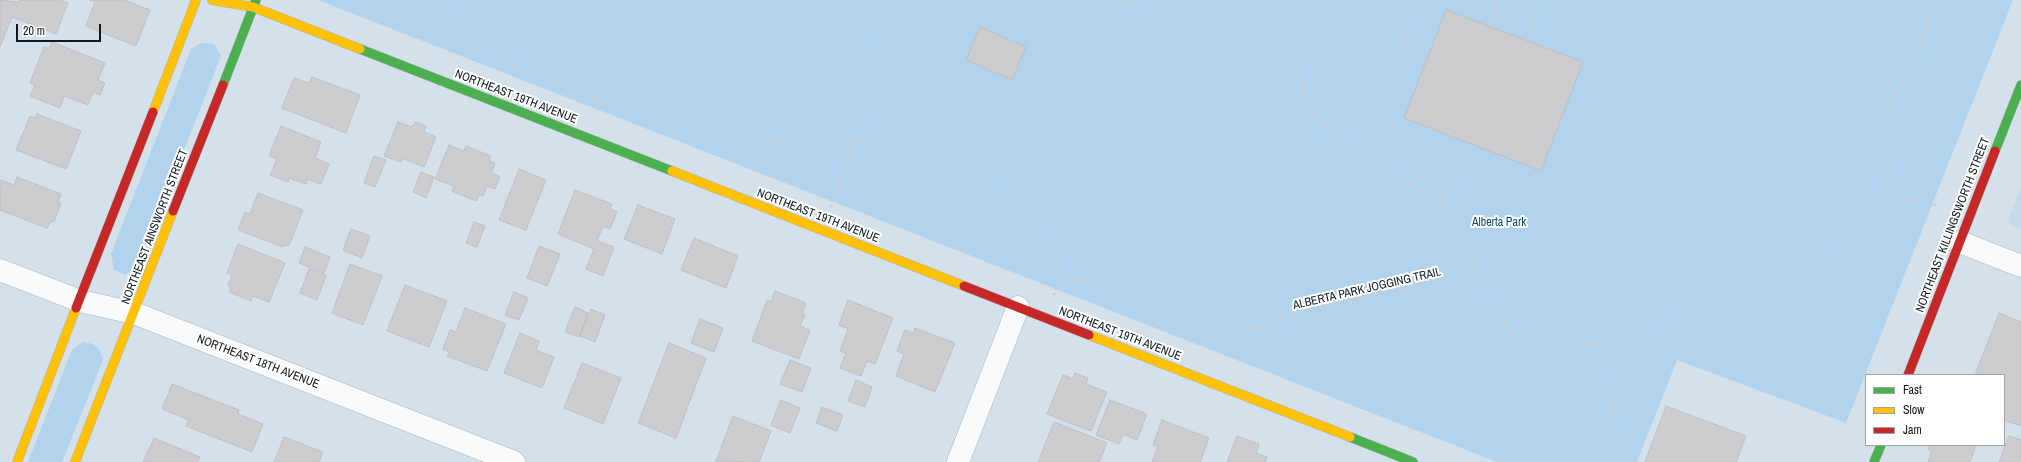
<!DOCTYPE html>
<html>
<head>
<meta charset="utf-8">
<style>
  body { margin:0 }
  #map { position:relative; width:2021px; height:462px; overflow:hidden; background:#d5e1ea; font-family:"Archivo Narrow",sans-serif }
  canvas { display:block }
  .legend { position:absolute; left:1865px; top:374px; width:140px; height:72px; box-sizing:border-box; background:#fff; border:1px solid #a0a3a5; margin:0; padding:5px 7px; list-style:none; font-size:12px; color:#11191e }
  .legend li { display:flex; align-items:center; gap:8px; height:20px }
  .legend b { width:20px; border:1px solid #a0a3a5 }
  .scale { position:absolute; left:16px; top:24px; width:85px; height:18px; box-sizing:border-box; border:2px solid #11191e; border-top:0; padding-left:5px; font-size:12px; line-height:14px; white-space:nowrap; color:#11191e; -webkit-text-stroke:3px #fff; paint-order:stroke }
</style>
</head>
<body>
<div id="map">
<canvas width="2021" height="462"></canvas>
<ul class="legend">
<li><b style="height:5px;background:#4caf50"></b>Fast</li>
<li><b style="height:5px;background:#ffc107"></b>Slow</li>
<li><b style="height:5px;background:#c62828"></b>Jam</li>
</ul>
<div class="scale">20 m</div>
</div>
<script>
const ctx = document.querySelector('canvas').getContext('2d');
ctx.lineJoin = 'round';
function paint(path, color) {
  ctx.fillStyle = color;
  ctx.fill(path, 'evenodd');
}
function toPath(rows) {
  const path = new Path2D();
  for (const r of rows) {
    path.moveTo(r[0], r[1]);
    for (let i = 2; i < r.length; i += 2) path.lineTo(r[i], r[i + 1]);
  }
  return path;
}
function trace(path, color, width, dash) {
  ctx.strokeStyle = color;
  ctx.lineWidth = width;
  ctx.lineCap = dash ? 'butt' : 'round';
  ctx.setLineDash(dash || []);
  ctx.stroke(path);
}
function drawText(font, color, halo, rows, align = 'center') {
  ctx.font = font + ' "Archivo Narrow",sans-serif';
  ctx.lineWidth = 4;
  ctx.setLineDash([]);
  ctx.textBaseline = 'middle';
  ctx.strokeStyle = halo;
  ctx.fillStyle = color;
  for (const [text, x, y, turn = 0] of rows) {
    ctx.save();
    ctx.translate(x, y);
    ctx.rotate((+turn || 0) * Math.PI / 180);
    ctx.textAlign = isNaN(turn) ? turn : align;
    if (halo) ctx.strokeText(text, 0, 0);
    ctx.fillText(text, 0, 0);
    ctx.restore();
  }
}
paint(toPath([
  [2021,187,2021,229,2007,223]
]), '#c5dae9');
paint(toPath([
  [318,0,2013,0,1846,423,1677,360,1637,462,1497,462],
  [200,43,214,44,221,56,138,266,125,275,114,270,111,254,191,49],
  [83,342,93,344,100,350,103,360,62,462,28,462,72,350]
]), '#b2d3ed');
const building = toPath([
  [0,0,18,2,19,0,60,0,68,3,56,34,12,17,0,47,0,0],
  [90,0,124,0,150,10,136,46,86,26,95,2,90,0],
  [1446,10,1583,62,1541,171,1404,118,1446,10],
  [980,27,1026,47,1012,80,966,60,980,27],
  [52,42,105,63,98,80,105,83,100,95,93,92,88,105,64,96,60,108,30,96,35,85,30,83,44,47,49,49,52,42],
  [312,77,360,95,346,133,282,108,294,78,309,83,312,77],
  [37,114,81,131,66,169,16,150,30,116,35,118,37,114],
  [398,122,412,127,415,122,426,126,424,132,436,137,424,167,402,158,401,162,384,156,398,122],
  [281,126,321,142,315,158,329,164,321,184,307,179,306,184,289,178,288,182,270,175,277,159,269,156,281,126],
  [449,145,464,151,466,146,491,156,489,161,495,163,491,173,500,177,495,189,487,186,483,196,479,195,476,201,452,191,454,186,435,179,449,145],
  [374,156,386,160,375,187,364,183,374,156],
  [519,169,546,180,526,230,499,220,519,169],
  [421,172,434,177,426,198,413,192,421,172],
  [17,177,61,194,58,202,61,203,54,222,51,221,47,228,0,210,1,180,14,185,17,177],
  [575,190,612,204,610,209,617,212,610,229,603,226,597,241,614,247,603,276,586,269,594,249,558,234,575,190],
  [258,193,303,210,289,246,284,245,283,247,238,230,245,212,250,214,258,193],
  [638,205,675,219,662,254,624,239,638,205],
  [474,222,485,226,477,247,466,243,474,222],
  [351,229,370,236,362,258,343,250,351,229],
  [694,238,738,256,726,288,681,270,694,238],
  [238,244,285,263,269,302,253,296,251,301,229,292,231,287,228,286,232,275,227,273,238,244],
  [539,246,560,254,547,286,527,278,539,246],
  [305,247,330,257,324,273,299,263,305,247],
  [350,264,382,276,363,325,332,313,350,264],
  [309,269,326,275,317,300,300,293,309,269],
  [405,285,447,301,429,347,387,331,405,285],
  [775,291,806,303,802,314,805,315,800,326,810,330,799,359,752,341,767,300,771,302,775,291],
  [514,292,528,298,519,320,505,315,514,292],
  [848,300,893,318,875,364,867,361,861,376,840,368,846,353,840,351,848,329,839,325,848,300],
  [575,307,588,313,579,337,565,332,575,307],
  [465,308,506,324,487,371,447,356,449,352,443,349,450,330,456,332,465,308],
  [591,309,605,315,595,342,580,336,591,309],
  [1999,313,2021,322,2021,426,2004,420,2004,375,1975,375,1999,313],
  [700,319,723,328,714,352,691,343,700,319],
  [915,328,955,343,935,392,896,376,904,354,897,351,905,330,913,333,915,328],
  [520,333,539,341,536,350,554,357,542,388,504,373,520,333],
  [669,343,706,358,676,438,638,423,669,343],
  [790,360,811,368,802,392,780,384,790,360],
  [582,363,621,378,603,424,564,408,582,363],
  [1075,373,1088,378,1086,384,1107,392,1091,431,1047,414,1063,375,1073,379,1075,373],
  [856,380,872,387,865,407,848,401,856,380],
  [172,384,239,410,238,414,263,424,252,452,186,426,189,420,162,409,172,384],
  [781,400,800,408,790,433,771,425,781,400],
  [1110,400,1147,414,1137,440,1123,434,1119,444,1096,435,1110,400],
  [1666,406,1746,436,1736,462,1645,462,1666,406],
  [822,407,843,415,837,431,816,423,822,407],
  [733,416,771,431,759,462,716,461,733,416],
  [1162,420,1209,438,1200,462,1152,462,1158,447,1153,445,1162,420],
  [1054,422,1107,443,1099,462,1038,462,1054,422],
  [1237,436,1259,444,1256,453,1267,457,1265,462,1227,462,1237,436],
  [2009,436,2021,440,2021,462,1999,462,2009,436],
  [284,437,323,452,319,462,274,462,284,437],
  [154,438,200,457,198,462,143,462,154,438],
  [1929,445,1976,445,1970,462,1928,462,1932,451,1928,449,1929,445]
]);
paint(building, '#cdcdd0');
trace(building, '#bfbfc3', 1);
const street = toPath([
  [1960,242,2021,266],
  [0,270,80,301,134,313,514,462],
  [958,462,1018,307]
]);
const fast = toPath([
  [360,49,672,171],
  [223,85,256,0],
  [1995,151,2021,85],
  [1350,437,1413,462],
  [1874,462,1881,445]
]);
const slow = toPath([
  [212,0,253,7,360,49],
  [153,112,196,0],
  [672,171,964,286],
  [1089,335,1350,437],
  [17,462,76,308],
  [75,462,173,211]
]);
const jam = toPath([
  [173,211,223,85],
  [964,286,1089,335],
  [76,308,153,112],
  [1908,375,1995,151]
]);
trace(street, '#acb6bc', 23);
trace(fast, '#acb6bc', 10);
trace(slow, '#acb6bc', 10);
trace(jam, '#acb6bc', 10);
trace(toPath([
  [403,0,444,11,472,29,521,70,576,93,647,114,678,134,715,142,854,141,904,126,920,124,942,130,1008,187,1039,228,1061,276,1143,300,1221,333,1254,330,1302,312,1475,274],
  [1097,0,1120,8,1131,5,1138,0],
  [1252,0,1294,35,1326,50,1381,58,1404,54,1406,22,1418,0],
  [1454,23,1568,67,1532,161,1418,117,1454,23],
  [1294,35,1299,75,1306,104,1321,125,1351,149,1393,176,1439,197,1458,232,1475,274,1490,301,1516,337,1553,354,1571,353,1585,347,1677,320,1825,271,1878,211,1891,204,1906,200,1920,200,1936,205],
  [1491,37,1495,7,1499,0],
  [1516,46,1544,10,1567,0],
  [1404,54,1438,65],
  [1439,197,1459,177,1481,141],
  [831,207,854,141,873,93,881,33,892,13,909,4,926,0],
  [1878,211,1896,138,1891,131,1882,126,1879,119,1886,105,1914,68,1921,51,1928,19,1924,0],
  [1054,295,1061,276],
  [1585,347,1613,406,1618,462]
]), '#c7cbcd', 2.5, [2, 3]);
trace(street, '#f9fafc', 22);
trace(fast, '#4caf50', 9);
trace(slow, '#ffc107', 9);
trace(jam, '#c62828', 9);
drawText('12px', '#11191e', '#fff', [
  ["NORTHEAST 19TH AVENUE",516,97,21],
  ["NORTHEAST 19TH AVENUE",818,216,21],
  ["NORTHEAST KILLINGSWORTH STREET",1953,225,-69],
  ["NORTHEAST AINSWORTH STREET",155,227,-69],
  ["ALBERTA PARK JOGGING TRAIL",1367,289,-13],
  ["NORTHEAST 19TH AVENUE",1120,334,21],
  ["NORTHEAST 18TH AVENUE",258,362,21]
]);
drawText('12px', '#0e4c72', '#fff', [
  ["Alberta Park",1499,223]
]);
</script>
</body>
</html>
